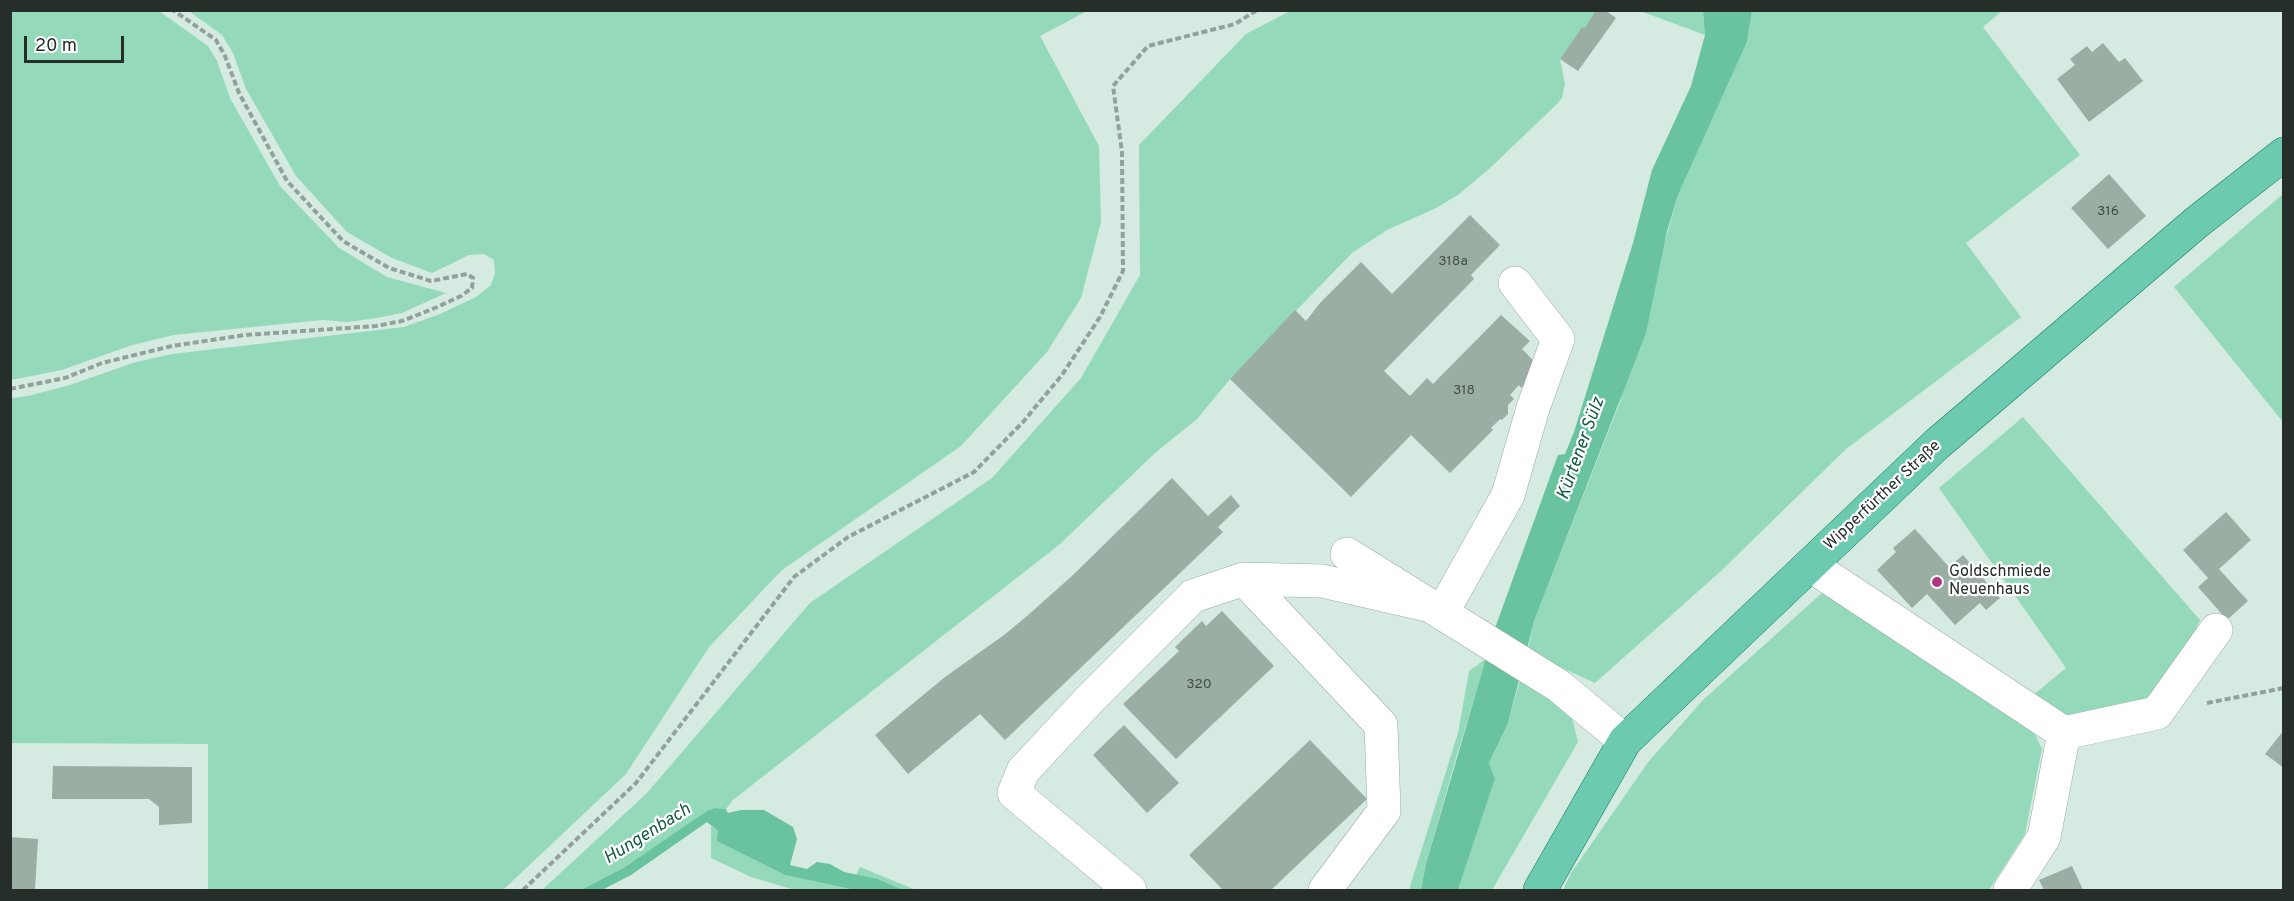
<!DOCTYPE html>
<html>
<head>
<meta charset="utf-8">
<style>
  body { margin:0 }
  #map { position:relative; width:2294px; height:901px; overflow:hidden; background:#d5eae0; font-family:Overpass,sans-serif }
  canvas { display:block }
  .frame { position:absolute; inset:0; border:12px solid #262e2a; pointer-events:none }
  .scale { position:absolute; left:24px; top:36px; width:100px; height:27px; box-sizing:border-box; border:3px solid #262e2a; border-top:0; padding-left:8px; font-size:18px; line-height:21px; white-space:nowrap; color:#262e2a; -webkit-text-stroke:4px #fff; paint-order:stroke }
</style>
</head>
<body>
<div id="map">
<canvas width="2294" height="901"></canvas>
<div class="frame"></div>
<div class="scale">20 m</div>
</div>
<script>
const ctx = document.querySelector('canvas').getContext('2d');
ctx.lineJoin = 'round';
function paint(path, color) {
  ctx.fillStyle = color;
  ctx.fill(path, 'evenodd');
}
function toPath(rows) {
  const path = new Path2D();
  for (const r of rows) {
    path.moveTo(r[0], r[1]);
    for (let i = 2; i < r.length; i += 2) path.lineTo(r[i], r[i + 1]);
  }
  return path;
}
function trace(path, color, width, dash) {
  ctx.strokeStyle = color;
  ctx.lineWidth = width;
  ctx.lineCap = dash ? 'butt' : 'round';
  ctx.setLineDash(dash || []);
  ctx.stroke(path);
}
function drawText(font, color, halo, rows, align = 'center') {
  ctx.font = font + ' Overpass,sans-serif';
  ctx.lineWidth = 4.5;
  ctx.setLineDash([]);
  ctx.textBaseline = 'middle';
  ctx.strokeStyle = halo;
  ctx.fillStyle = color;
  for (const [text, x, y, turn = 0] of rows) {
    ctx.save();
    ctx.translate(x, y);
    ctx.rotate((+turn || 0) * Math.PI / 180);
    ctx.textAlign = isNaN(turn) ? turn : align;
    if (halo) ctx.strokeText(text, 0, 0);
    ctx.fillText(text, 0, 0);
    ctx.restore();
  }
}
paint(toPath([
  [11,10,159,11,208,46,217,61,230,98,280,186,339,248,387,277,446,293,402,313,377,318,348,322,322,320,174,335,132,345,62,370,11,380],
  [189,11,1087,11,1040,36,1099,146,1101,222,1081,298,1047,352,961,446,782,570,709,647,626,774,503,890,208,890,208,744,11,743,11,398,28,396,70,385,136,362,172,354,404,327,440,314,476,297,491,285,495,273,494,260,484,254,469,255,432,273,392,258,347,232,296,176,246,89,233,53,222,35],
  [1290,11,1596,11,1585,28,1582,27,1560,59,1565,84,1562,98,1557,104,1490,168,1458,195,1436,208,1387,230,1352,253,1231,378,1197,419,1155,453,1060,544,733,800,726,809,715,808,625,867,581,890,542,890,646,794,810,603,992,478,1081,378,1140,275,1139,145,1246,34],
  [1640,11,1703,11,1705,35],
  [1752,11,2002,11,1983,27,2080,155,1966,243,2021,317,1846,449,1721,571,1595,683,1527,652,1534,621,1620,402,1678,195,1747,42],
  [2283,194,2283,422,2174,287],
  [2023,417,2200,620,2178,668,2155,698,2073,722,2026,701,2066,668,1939,488],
  [1822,593,2028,720,2042,749,2025,834,1989,890,1563,890,1571,873,1649,761,1703,700],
  [1487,658,1456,758,1426,864,1421,890,1409,890,1458,733,1469,671],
  [1521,676,1571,714,1578,742,1492,890,1458,890,1495,779,1489,763,1508,723],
  [711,826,718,831,718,841,785,875,855,890,795,890,751,877,711,858],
  [860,867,916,890,903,890,878,879,856,875]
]), '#95d9bb');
paint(toPath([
  [1703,11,1752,11,1747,42,1678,195,1667,231,1646,333,1534,621,1508,723,1489,763,1495,779,1458,890,1421,890,1426,864,1495,628,1558,455,1565,454,1574,432,1633,243,1652,170,1691,86,1705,35],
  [715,808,726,809,728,813,741,810,764,810,793,827,797,839,790,865,807,869,817,862,830,864,844,872,878,879,903,890,855,890,785,875,717,841,718,831,707,822,631,875,602,890,581,890,625,867,707,811]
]), '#68c39e');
paint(toPath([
  [1596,10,1605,10,1616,18,1578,71,1560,59,1582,27,1585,28],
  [2103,43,2119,62,2125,58,2143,81,2089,122,2057,79,2075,65,2070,59,2087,46,2092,52],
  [2109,174,2146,216,2108,249,2071,208],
  [1470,215,1500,245,1471,275,1474,279,1384,371,1410,396,1427,378,1433,384,1501,315,1530,341,1522,349,1535,362,1527,381,1521,388,1519,385,1510,395,1514,399,1508,405,1508,414,1502,420,1500,419,1491,428,1493,430,1450,473,1411,435,1351,497,1230,379,1295,310,1306,321,1320,303,1361,262,1392,294],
  [1172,478,1208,516,1231,495,1240,506,1218,527,1223,532,1005,740,980,714,908,774,875,735,945,677,1004,635,1027,616,1073,575],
  [2226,512,2251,540,2219,569,2248,601,2227,620,2198,587,2208,578,2183,550],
  [1915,529,1949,567,1963,555,2000,598,1986,610,1980,603,1955,625,1927,594,1912,608,1877,570,1896,552,1893,548],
  [1222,611,1274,666,1176,759,1123,704,1179,651,1175,647,1202,621,1206,626],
  [1124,725,1179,783,1147,813,1093,755],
  [2284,730,2284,768,2265,754],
  [1310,740,1367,799,1271,890,1223,890,1189,855],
  [53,766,192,767,192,823,159,825,159,807,149,799,52,799],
  [10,837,38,839,35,890,10,890],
  [2072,866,2083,890,2044,890,2039,880]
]), '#9aaea4');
const minor = toPath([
  [1347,554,1559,686,1625,741],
  [1810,565,2064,733,2157,713,2216,630],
  [1244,579,1381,725,1384,811,1325,890],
  [1442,613,1508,495,1533,408,1558,339,1515,283],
  [1130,890,1014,793,1023,771,1091,698,1193,596,1244,579,1322,581,1431,606],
  [2010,890,2044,837,2064,733]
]);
const major = toPath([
  [1540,890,1625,741,1937,444,2197,222,2284,154]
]);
trace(minor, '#99ada4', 34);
trace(major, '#137d5e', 34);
trace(toPath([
  [10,389,65,378,102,363,172,346,245,335,376,326,402,321,435,308,461,296,472,288,473,278,467,274,431,281,389,268,343,241,287,181,239,93,225,56,216,40,173,10],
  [2207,703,2284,688],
  [523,890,636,783,794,577,848,537,974,472,1023,422,1062,375,1100,317,1123,271,1122,152,1113,86,1148,46,1235,24,1257,10]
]), '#92a29a', 4, [6, 3]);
trace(minor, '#fff', 33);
trace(major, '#6bcaaf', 33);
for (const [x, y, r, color] of [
  [1937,582,6,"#b13585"]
]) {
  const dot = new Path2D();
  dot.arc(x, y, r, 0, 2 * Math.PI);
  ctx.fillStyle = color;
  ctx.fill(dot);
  trace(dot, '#fff', 2);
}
drawText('14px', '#434e48', null, [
  ["316",2108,212],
  ["318a",1453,262],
  ["318",1464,391],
  ["320",1199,685]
]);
drawText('16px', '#262e2a', '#fff', [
  ["Wipperfürther Straße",1883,496,-43]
]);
drawText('16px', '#262e2a', '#fff', [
  ["Goldschmiede",1949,573],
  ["Neuenhaus",1949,591]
], 'left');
drawText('italic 18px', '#135b43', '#fff', [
  ["Kürtener Sülz",1582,449,-70],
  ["Hungenbach",648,835,-32]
]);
</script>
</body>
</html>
